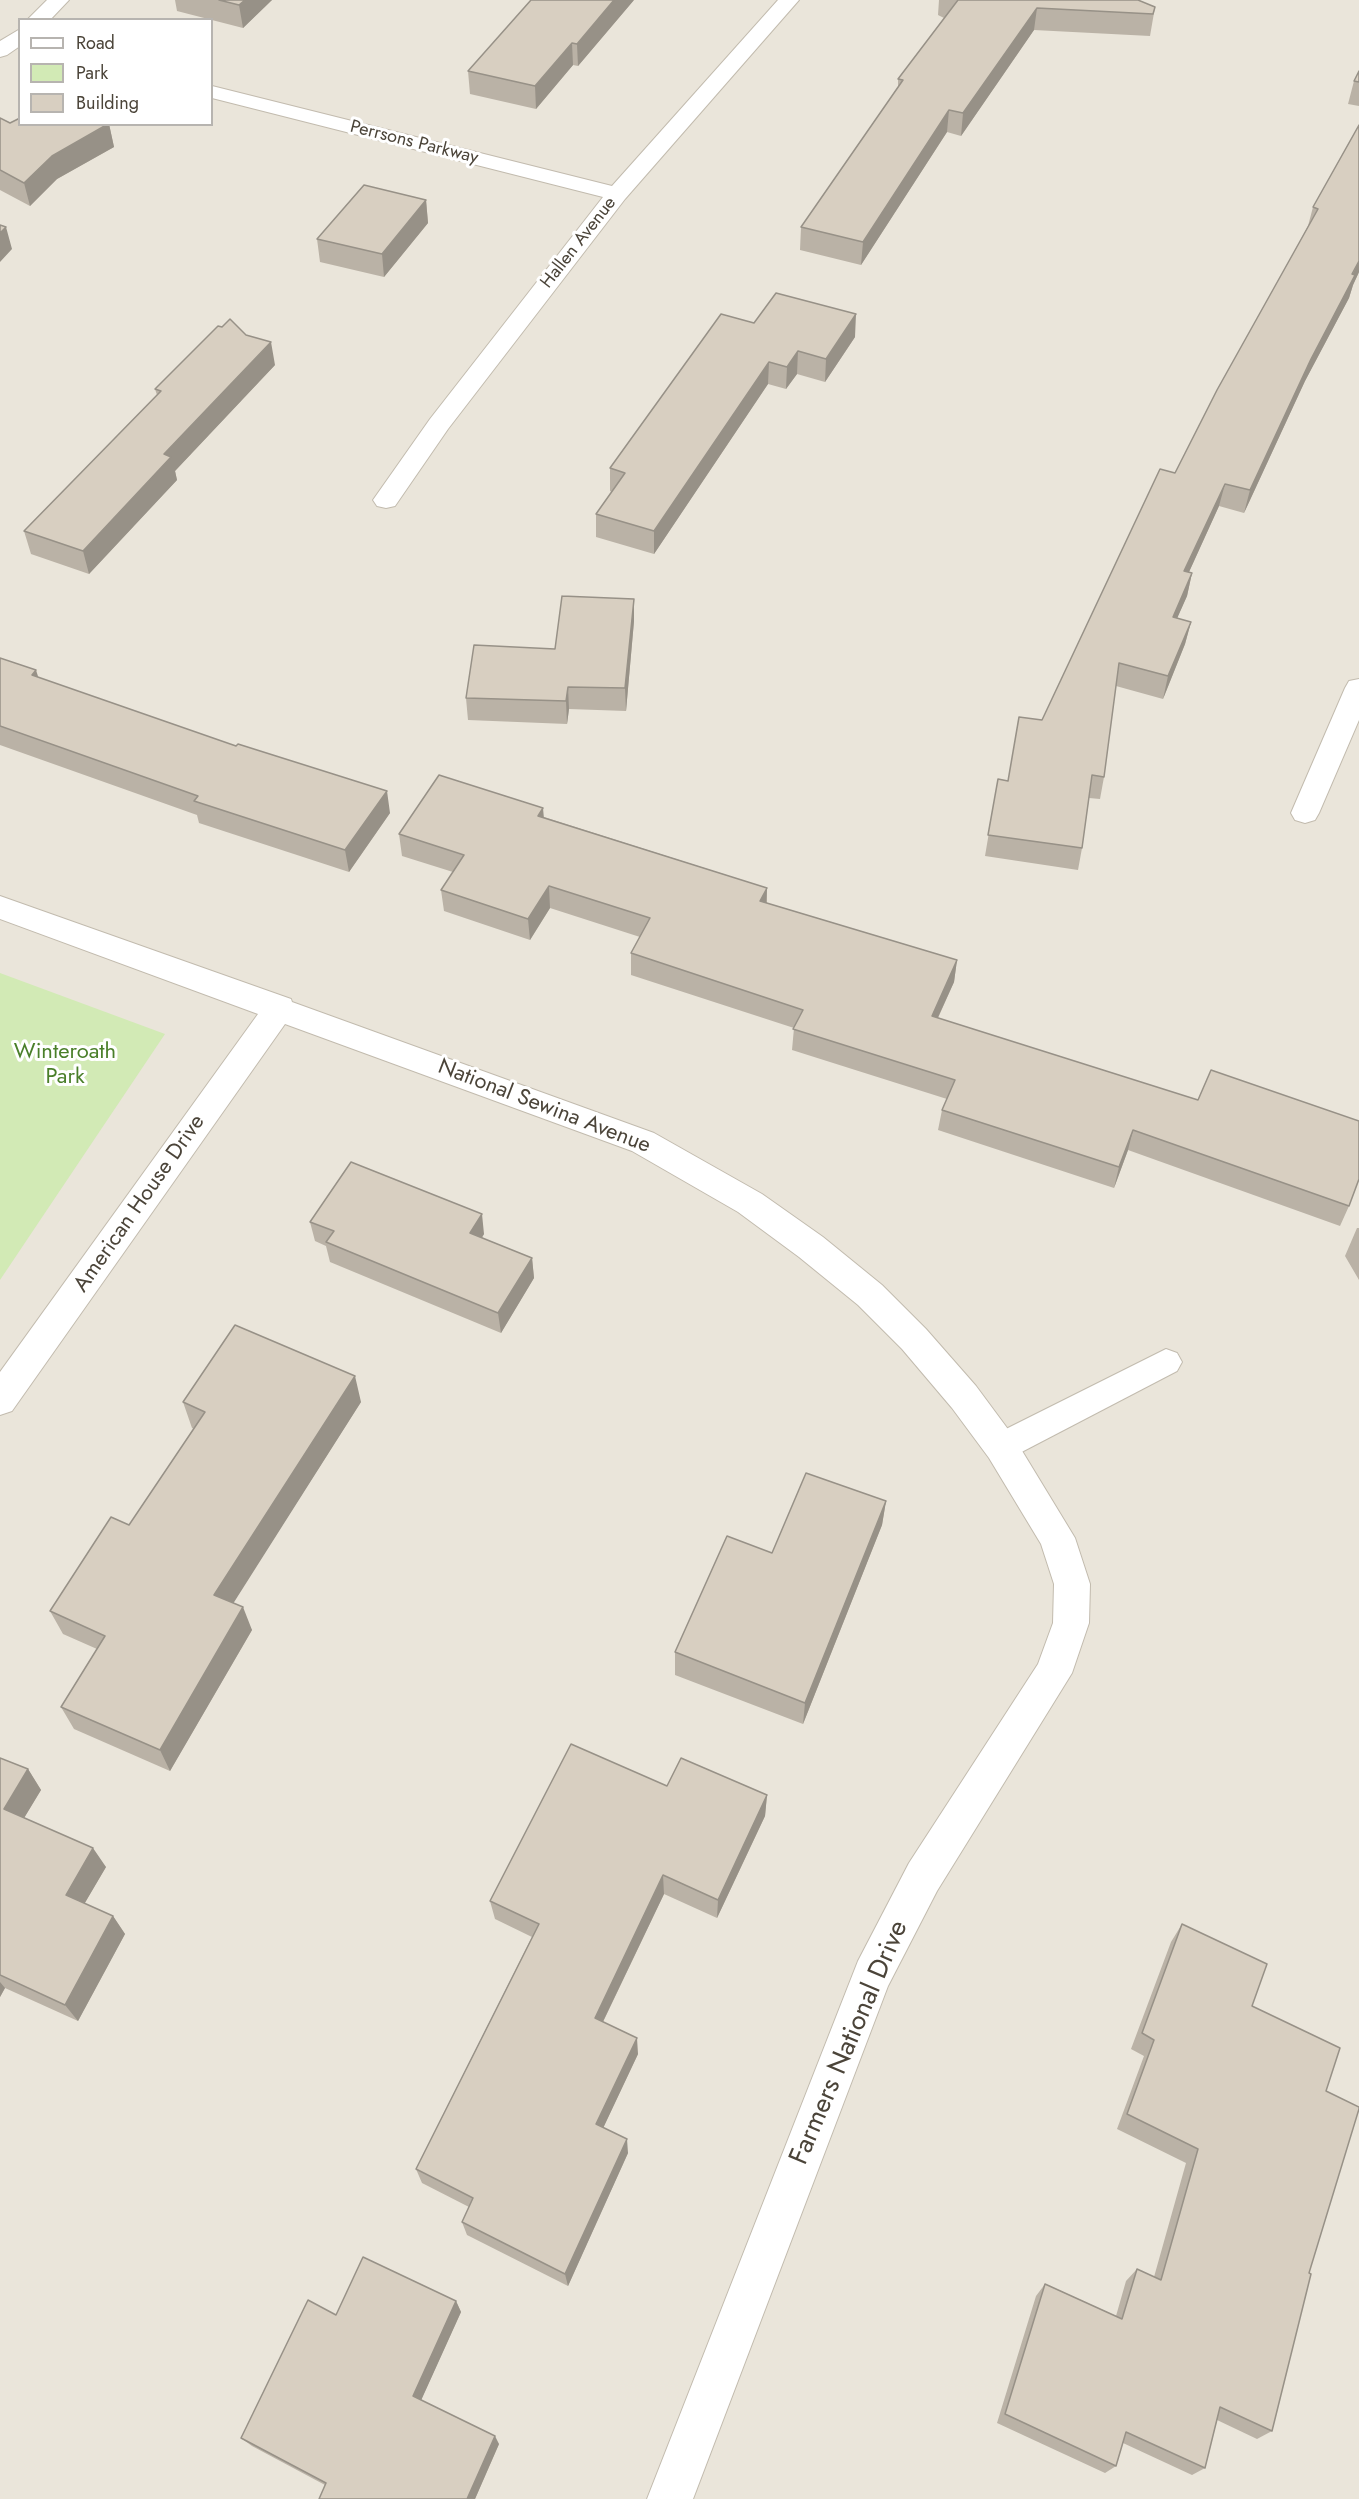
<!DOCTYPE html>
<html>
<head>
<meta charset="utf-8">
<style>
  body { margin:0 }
  #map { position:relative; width:1359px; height:2499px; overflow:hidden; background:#f6f3ec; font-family:Jost,sans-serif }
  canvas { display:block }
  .legend { position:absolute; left:18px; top:18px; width:195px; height:108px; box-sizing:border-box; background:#fff; border:2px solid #b7b4b0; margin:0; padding:8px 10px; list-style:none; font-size:18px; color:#4b4439 }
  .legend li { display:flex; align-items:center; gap:12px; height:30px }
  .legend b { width:30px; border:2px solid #b7b4b0 }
</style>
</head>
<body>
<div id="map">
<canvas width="1359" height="2499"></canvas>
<ul class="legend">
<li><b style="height:8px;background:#fff"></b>Road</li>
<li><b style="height:16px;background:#d2eab5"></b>Park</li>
<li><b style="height:16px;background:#d8cfc1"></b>Building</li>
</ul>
</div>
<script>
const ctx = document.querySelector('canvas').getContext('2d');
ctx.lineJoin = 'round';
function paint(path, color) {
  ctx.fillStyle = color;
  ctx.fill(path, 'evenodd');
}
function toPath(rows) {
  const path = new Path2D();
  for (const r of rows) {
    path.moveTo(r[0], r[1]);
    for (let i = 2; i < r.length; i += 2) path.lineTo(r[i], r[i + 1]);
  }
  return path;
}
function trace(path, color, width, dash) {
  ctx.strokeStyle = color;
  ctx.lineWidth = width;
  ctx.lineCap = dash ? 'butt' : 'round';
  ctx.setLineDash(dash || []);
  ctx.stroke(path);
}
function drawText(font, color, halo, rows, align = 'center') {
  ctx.font = font + ' Jost,sans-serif';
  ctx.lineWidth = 6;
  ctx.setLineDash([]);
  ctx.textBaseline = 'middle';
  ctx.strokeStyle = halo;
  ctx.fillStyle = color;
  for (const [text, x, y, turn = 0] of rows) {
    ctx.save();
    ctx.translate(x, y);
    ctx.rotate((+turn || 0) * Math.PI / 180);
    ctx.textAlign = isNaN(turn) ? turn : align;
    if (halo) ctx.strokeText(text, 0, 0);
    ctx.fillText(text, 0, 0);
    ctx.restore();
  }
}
paint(toPath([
  [0,0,1359,0,1359,2499,0,2499],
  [20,20,212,20,212,124,20,124]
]), '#eae5da');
paint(toPath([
  [0,973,165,1034,0,1280]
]), '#d2eab5');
const lane = toPath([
  [1166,1349,1177,1353,1182,1362,1177,1371,1012,1457,1001,1461,990,1457,985,1447,990,1437,1166,1349]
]);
const street = toPath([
  [47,0,69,0,50,20,27,20,47,0],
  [778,0,799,0,625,199,448,429,395,506,386,508,377,506,373,500,430,419,603,197,212,98,212,86,612,186,778,0],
  [20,29,20,46,7,55,0,57,0,41,20,29],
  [1359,679,1359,720,1319,813,1315,820,1305,823,1295,820,1291,813,1345,688,1349,681,1359,679],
  [0,896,291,999,292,1002,654,1133,762,1194,823,1237,882,1285,926,1329,976,1386,1013,1436,1075,1538,1090,1584,1089,1623,1072,1673,937,1891,888,1986,693,2499,647,2499,858,1961,909,1863,1038,1664,1053,1623,1054,1584,1041,1544,989,1458,952,1408,902,1349,858,1305,799,1257,738,1212,632,1151,285,1024,12,1411,0,1415,0,1372,258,1014,0,919,0,896]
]);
trace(lane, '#c2bbae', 2);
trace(street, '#c2bbae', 2);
paint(lane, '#fff');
paint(street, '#fff');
paint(toPath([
  [175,0,272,0,243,28,177,11],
  [634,0,578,66,573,65,536,109,470,94,468,71],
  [939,0,1138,0,1155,7,1150,36,1034,30,961,136,947,132,861,265,800,250,801,227,898,87,898,79,944,18,938,15],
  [1359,71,1359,106,1348,104,1354,81],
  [0,118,10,123,109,124,114,147,57,179,30,206,0,190],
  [1359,125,1359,272,1353,285,1349,298,1305,381,1244,513,1219,506,1189,572,1192,573,1187,596,1177,618,1191,622,1185,644,1163,699,1116,686,1104,777,1100,799,1089,798,1082,848,1078,870,985,856,998,779,1008,781,1042,720,1308,226,1313,207],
  [426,200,428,223,384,277,320,262,317,239],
  [754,323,855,337,825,382,797,374,786,389,768,384,654,554,596,537,596,514,612,492,610,491,610,468],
  [275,365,175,471,177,480,89,574,31,554,24,531,157,395,155,389],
  [634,599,634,621,626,711,569,709,567,724,468,720,466,698,555,649],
  [0,658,39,678,390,813,349,872,199,823,197,815,0,745],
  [544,817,767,888,767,903,957,960,954,982,938,1018,1349,1206,1340,1226,1128,1150,1114,1188,938,1130,942,1110,947,1099,792,1050,794,1028,631,975,631,953,640,937,550,908,530,940,444,911,441,890,453,872,402,856,399,834],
  [310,1222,484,1234,482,1238,532,1258,534,1278,501,1333,330,1262,326,1246,315,1241],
  [1357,1228,1359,1228,1359,1280,1345,1256],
  [183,1402,361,1402,233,1602,252,1630,170,1771,74,1729,61,1707,97,1649,63,1634,50,1611,129,1525,194,1429,192,1428],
  [886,1501,882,1525,803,1724,675,1675,675,1652],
  [0,1758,28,1769,41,1790,24,1818,106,1867,84,1904,113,1916,125,1934,78,2021,5,1988,0,1997],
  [667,1786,767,1795,765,1816,717,1918,664,1894,603,2022,638,2054,603,2128,628,2153,568,2286,467,2235,462,2222,469,2207,422,2183,416,2169,532,1937,495,1919,490,1901],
  [1182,1924,1326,2091,1309,2273,1272,2431,1257,2439,1217,2420,1205,2468,1192,2475,1123,2443,1116,2466,1105,2473,997,2423,1036,2296,1045,2284,1116,2316,1126,2281,1137,2269,1154,2277,1186,2163,1117,2129,1144,2056,1131,2049,1171,1942],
  [456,2301,461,2312,421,2400,499,2444,475,2499,319,2499,325,2485,252,2446,241,2438,336,2315]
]), '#bab2a6');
paint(toPath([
  [245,0,272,0,243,28,239,5],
  [614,0,634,0,578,66,577,44],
  [1037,8,1034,30,961,136,963,113],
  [572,43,573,65,536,109,535,86],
  [949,110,947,132,861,265,863,242],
  [109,124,114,147,57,179,30,206,24,183,52,156],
  [426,200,428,223,384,277,382,254],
  [6,227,12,249,0,262,0,233],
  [1359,261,1359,272,1353,285,1349,298,1305,381,1244,513,1250,490,1311,359],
  [856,314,855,337,825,382,826,359],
  [271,342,275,365,175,471,177,480,89,574,83,551,164,454],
  [798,351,797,374,786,389,787,367],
  [769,362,768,384,654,554,654,531],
  [1225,484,1219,506,1179,594,1184,571],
  [1192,573,1187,596,1168,639,1173,617],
  [634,599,634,621,626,711,625,688],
  [1191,622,1185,644,1163,699,1168,676],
  [36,670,43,692,32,675],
  [568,687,569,709,567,724,566,701],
  [387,791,390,813,349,872,345,850],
  [543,808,545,830,538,816],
  [549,886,550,908,530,940,528,919],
  [767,888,766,910,760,901],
  [957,960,954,982,929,1037,932,1016],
  [1133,1130,1128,1150,1114,1188,1119,1167],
  [482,1214,484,1234,472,1252,470,1233],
  [532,1258,534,1278,501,1333,498,1313],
  [355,1376,361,1402,224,1618,214,1595],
  [886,1501,882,1525,803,1724,805,1703],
  [243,1607,252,1630,170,1771,160,1750],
  [28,1769,41,1790,18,1828,4,1809],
  [767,1795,765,1816,717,1918,718,1900],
  [93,1848,106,1867,79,1913,66,1895],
  [663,1875,664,1894,597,2034,595,2018],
  [113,1916,125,1934,78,2021,65,2005],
  [0,1982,5,1988,0,1997],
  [637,2038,638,2054,598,2139,596,2124],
  [627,2139,628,2153,568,2286,565,2274],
  [456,2301,461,2312,419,2405,413,2396],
  [495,2436,499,2444,475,2499,467,2499]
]), '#979187');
const building = toPath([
  [219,0,245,0,239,5,219,0],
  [531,0,614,0,577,44,572,43,535,86,468,71,531,0],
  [958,0,1138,0,1155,7,1153,14,1037,8,963,113,949,110,863,242,801,227,903,80,898,79,958,0],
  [1359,71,1359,82,1354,81,1359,71],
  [0,118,10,123,20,118,20,124,108,124,52,156,24,183,0,170,0,118],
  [1359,125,1359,261,1352,274,1355,275,1311,359,1250,490,1225,484,1184,571,1192,573,1173,617,1191,622,1168,676,1119,663,1104,777,1092,775,1082,848,988,835,998,779,1008,781,1019,717,1042,720,1160,469,1175,473,1217,390,1318,209,1313,207,1359,125],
  [364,185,426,200,382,254,317,239,364,185],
  [0,225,6,227,0,233,0,225],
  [776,293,856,314,826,359,798,351,787,367,769,362,654,531,596,514,625,473,610,468,721,314,754,323,776,293],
  [230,319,246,335,271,342,164,454,171,457,83,551,24,531,161,391,155,389,218,326,222,327,230,319],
  [562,596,634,599,625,688,568,687,566,701,466,698,474,645,555,649,562,596],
  [0,658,36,670,32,675,236,746,238,744,387,791,345,850,194,801,198,796,0,726,0,658],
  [439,775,543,808,538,816,767,888,760,901,957,960,932,1016,1198,1100,1211,1070,1359,1121,1359,1179,1349,1206,1133,1130,1119,1167,942,1110,955,1080,793,1029,803,1010,631,953,650,918,549,886,528,919,441,890,464,855,399,834,439,775],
  [351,1162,482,1214,470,1233,532,1258,498,1313,326,1242,334,1231,310,1222,351,1162],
  [235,1325,355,1376,214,1595,243,1607,160,1750,61,1707,105,1636,50,1611,111,1517,129,1525,205,1412,183,1402,235,1325],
  [806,1473,886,1501,805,1703,675,1652,727,1536,772,1553,806,1473],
  [571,1744,667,1786,681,1758,767,1795,718,1900,663,1875,595,2018,637,2038,596,2124,627,2139,565,2274,462,2222,473,2198,416,2169,539,1924,490,1901,571,1744],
  [0,1758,28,1769,4,1809,93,1848,66,1895,113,1916,65,2005,0,1975,0,1758],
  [1182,1924,1267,1964,1252,2006,1340,2048,1326,2091,1359,2107,1359,2109,1309,2273,1311,2274,1272,2431,1220,2407,1205,2468,1126,2432,1116,2466,1005,2414,1045,2284,1122,2319,1137,2269,1161,2280,1198,2149,1127,2114,1154,2040,1142,2033,1182,1924],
  [363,2257,456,2301,413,2396,495,2436,467,2499,319,2499,326,2483,241,2438,308,2300,336,2315,363,2257]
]);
paint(building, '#d8cfc1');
trace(building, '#979187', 1.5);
drawText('18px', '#4b4439', '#fff', [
  ["Perrsons Parkway",414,143,14],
  ["Hallen Avenue",579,243,-52]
]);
drawText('22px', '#4a7f2a', '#fff', [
  ["Winteroath",65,1053],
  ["Park",65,1078]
]);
drawText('22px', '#4b4439', '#fff', [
  ["National Sewina Avenue",544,1107,21],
  ["American House Drive",140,1204,-55]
]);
drawText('27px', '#4b4439', '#fff', [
  ["Farmers National Drive",850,2043,-67]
]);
</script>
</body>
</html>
